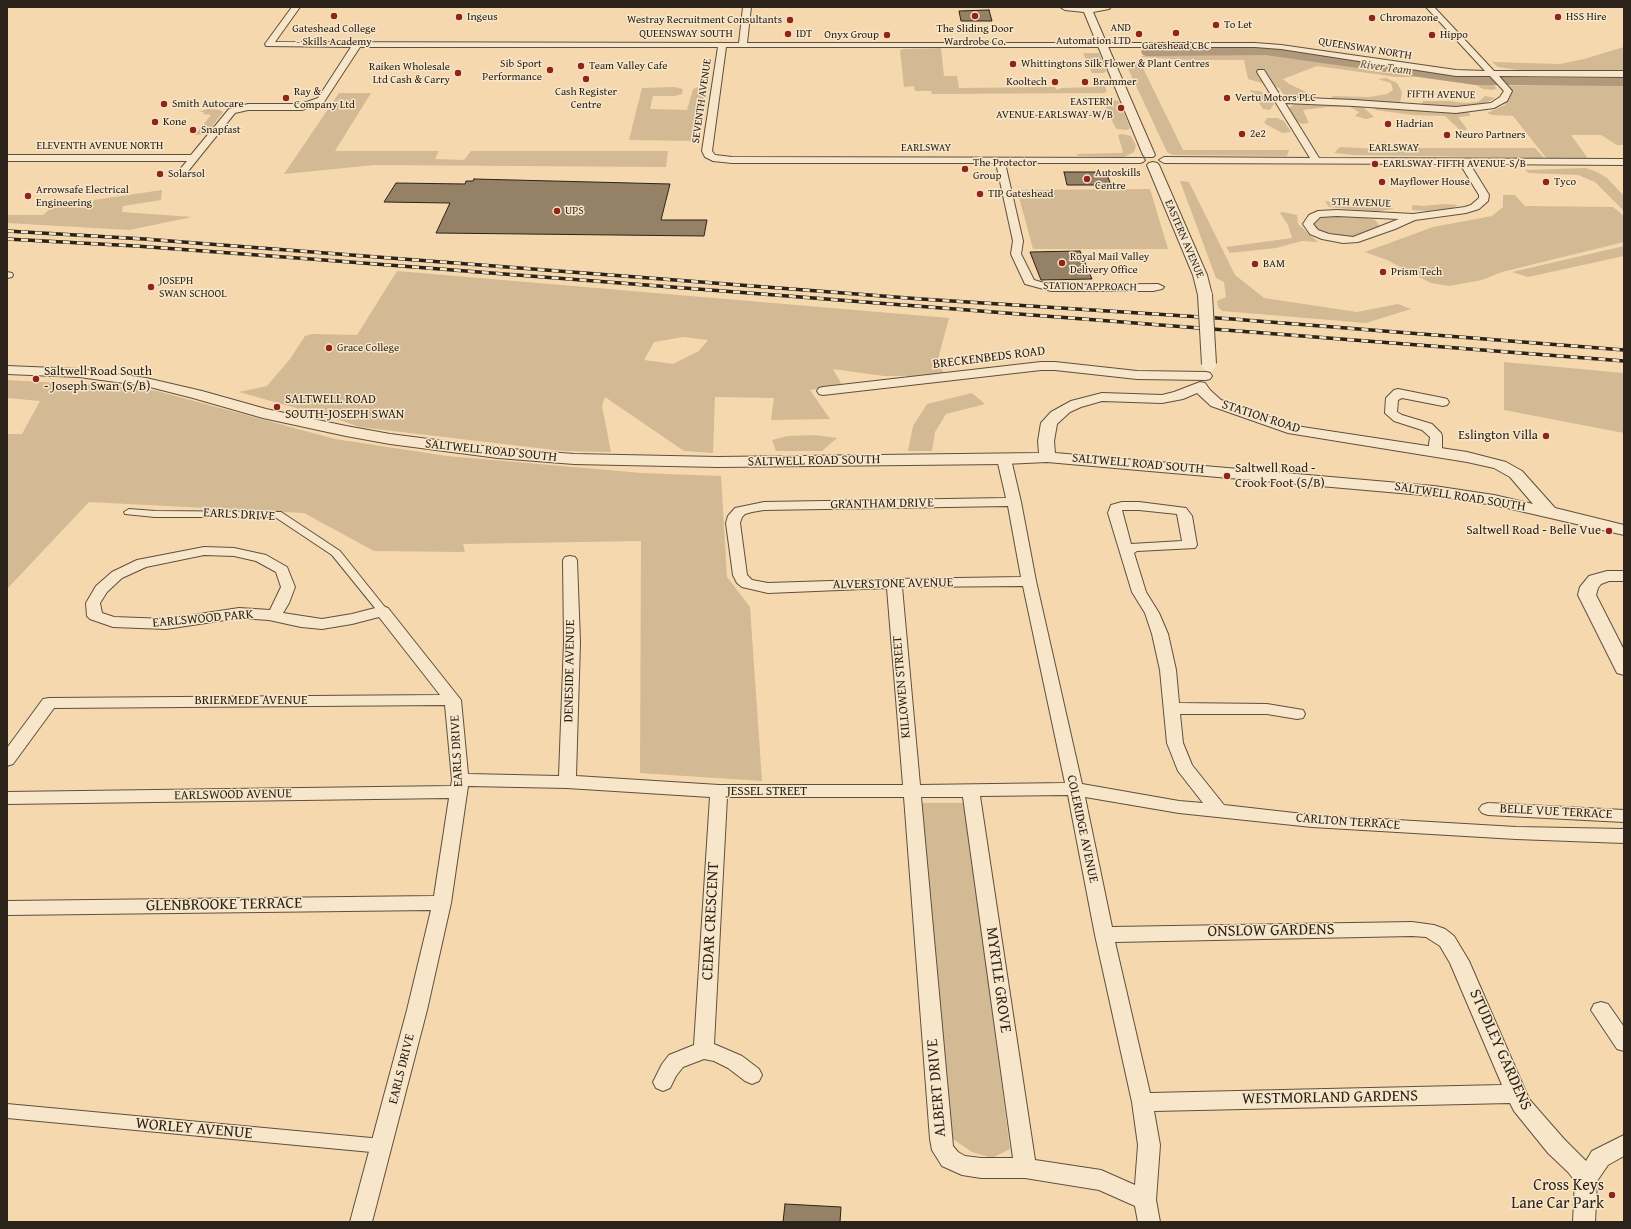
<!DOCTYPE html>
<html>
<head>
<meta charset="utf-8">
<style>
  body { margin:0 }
  #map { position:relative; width:1631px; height:1229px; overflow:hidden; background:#f5d8ad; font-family:"Gentium Book Plus",serif }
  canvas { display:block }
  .frame { position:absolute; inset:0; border:8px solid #2b231a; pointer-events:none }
</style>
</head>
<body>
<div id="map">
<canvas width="1631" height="1229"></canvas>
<div class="frame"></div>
</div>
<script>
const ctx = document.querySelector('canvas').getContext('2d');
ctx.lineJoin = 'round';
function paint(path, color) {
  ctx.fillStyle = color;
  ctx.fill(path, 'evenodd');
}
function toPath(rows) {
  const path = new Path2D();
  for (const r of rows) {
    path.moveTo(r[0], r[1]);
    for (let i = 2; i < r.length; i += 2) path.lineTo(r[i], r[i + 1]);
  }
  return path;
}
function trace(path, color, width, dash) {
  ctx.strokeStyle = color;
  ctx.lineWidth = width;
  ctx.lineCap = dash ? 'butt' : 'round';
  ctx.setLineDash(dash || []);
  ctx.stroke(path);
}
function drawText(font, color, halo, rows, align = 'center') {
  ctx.font = font + ' "Gentium Book Plus",serif';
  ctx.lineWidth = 3;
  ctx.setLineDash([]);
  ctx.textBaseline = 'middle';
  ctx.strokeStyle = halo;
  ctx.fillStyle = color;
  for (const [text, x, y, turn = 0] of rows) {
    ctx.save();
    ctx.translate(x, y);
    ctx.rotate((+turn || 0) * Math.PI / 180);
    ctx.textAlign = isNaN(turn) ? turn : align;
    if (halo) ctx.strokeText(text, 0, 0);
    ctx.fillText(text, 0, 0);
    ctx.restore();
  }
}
paint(toPath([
  [1624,47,1624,70,1517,70,1498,67,1492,62,1560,64,1584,59],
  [941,48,944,76,957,76,959,88,1055,87,1057,90,1061,88,1096,87,1095,80,1102,79,1107,92,1103,93,932,94,931,91,915,91,914,86,904,87,900,50,904,49],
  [1258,49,1289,51,1330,58,1333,64,1385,73,1404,73,1492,84,1497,88,1493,90,1483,89,1476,85,1417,77,1397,77,1317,66,1283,79,1289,84,1319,98,1284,95,1279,88,1248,79,1244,60,1189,60,1141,57,1147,54,1179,50],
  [1083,53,1099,53,1106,71,1104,73,1092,73],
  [1125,62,1140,62,1183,150,1289,150,1287,156,1173,155,1167,152],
  [1386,78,1397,83,1402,92,1400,103,1336,100,1331,96,1369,97,1387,94,1393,90,1391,83,1378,79],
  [1624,85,1624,145,1617,145,1601,135,1571,135,1589,160,1547,159,1513,116,1492,115,1487,113,1505,105,1508,95,1508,86],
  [675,87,683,89,682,94,675,96,653,96,650,109,687,110,693,89,698,87,707,89,698,141,629,140,642,88],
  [1250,90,1258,91,1268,94,1274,104,1270,110,1263,109],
  [339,93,371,93,335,151,439,151,435,159,464,160,471,151,668,151,666,167,374,165,284,174],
  [1485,96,1495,98,1488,102,1472,106,1449,107,1421,106,1423,101,1449,101,1465,103,1478,102],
  [1107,99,1119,101,1130,128,1128,130,1117,129,1115,127,1103,101],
  [1296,103,1353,105,1363,107,1374,117,1366,119,1355,116,1359,112,1350,107,1327,107,1303,110,1309,123,1302,124,1296,121,1289,108],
  [1382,106,1426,111,1469,112,1470,116,1458,117,1467,129,1462,132,1445,116,1413,115,1376,110,1373,107],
  [207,109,220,110,223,112,206,134,195,135,211,115,203,114,204,112,199,112],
  [1267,118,1277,118,1284,121,1291,132,1282,133,1264,123],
  [1122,134,1131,136,1136,146,1134,152,1124,157,1079,156,1076,154,1121,153,1123,152,1118,135],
  [1385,142,1393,148,1535,148,1544,158,1354,155,1334,153,1340,147,1379,149,1378,143],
  [1586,168,1597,172,1607,178,1624,196,1624,211,1595,182,1578,175,1529,173,1525,170],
  [1180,181,1189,182,1235,275,1264,298,1357,312,1398,304,1411,309,1366,323,1222,311,1218,307,1217,301,1226,297,1224,282,1216,278],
  [1150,189,1168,249,1033,249,1017,190],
  [162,190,161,200,123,206,122,212,192,217,129,230,7,223,7,215,43,215,53,206],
  [1503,195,1515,195,1525,206,1613,207,1624,216,1624,242,1502,272,1482,280,1449,286,1431,283,1387,260,1365,252,1433,227,1492,216,1503,207],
  [1325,201,1353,206,1391,205,1393,209,1374,212,1329,207],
  [1444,204,1458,205,1450,209,1427,211,1412,210,1412,207,1413,205,1422,206],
  [1282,212,1297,215,1298,224,1318,242,1302,241,1276,248,1230,253,1226,247,1292,238,1288,225,1280,213],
  [1326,216,1367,218,1375,220,1380,226,1377,228,1352,237,1337,237,1320,232,1315,228,1315,220],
  [1624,246,1624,256,1528,277,1512,272],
  [397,271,949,318,938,359,940,366,944,373,921,376,884,376,833,369,842,385,810,390,830,419,771,420,774,398,715,397,713,453,684,451,605,397,602,406,611,452,563,451,359,427,316,411,310,412,239,392,267,386,290,359,305,336,312,334,357,335],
  [683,337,708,340,699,351,673,364,644,360,654,342],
  [1504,362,1624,373,1624,433,1504,410],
  [7,380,112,386,157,391,335,439,447,456,642,473,721,476,727,577,750,607,762,781,640,773,641,541,463,544,465,552,374,551,304,513,89,502,7,589,7,434,22,434,40,401,7,398],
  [972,393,985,404,946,414,935,432,932,451,908,451,913,426,927,404],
  [815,435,837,438,822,451,776,451,772,440,788,436],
  [920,803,965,803,1010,1149,992,1158,972,1152,950,1137]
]), '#d3b994');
paint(toPath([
  [1266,47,1476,77,1624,78,1624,86,1476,85,1266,55,1148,56,1143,55,1141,52,1143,49,1148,48,1266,47]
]), '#b09a7b');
const building = toPath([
  [989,10,992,21,961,21,959,11,989,10],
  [1064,172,1106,172,1111,185,1067,185,1064,172],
  [474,179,670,184,661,220,707,220,704,236,436,233,450,203,384,202,396,183,465,184,466,181,473,181,474,179],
  [1080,251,1092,279,1041,280,1030,252,1080,251],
  [785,1204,841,1207,840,1222,783,1222,785,1204]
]);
paint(building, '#948166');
trace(building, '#2b231a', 1);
const pedestrian = toPath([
  [129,509,155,511,281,512,340,551,388,611,387,613,379,613,332,555,275,517,155,517,125,514,124,512,129,509],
  [7,1104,382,1139,388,1141,390,1146,388,1151,382,1153,7,1118,7,1104]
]);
const minor = toPath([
  [292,7,300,7,275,42,739,43,743,7,751,7,747,43,1255,43,1281,45,1456,70,1485,71,1426,7,1434,7,1494,71,1624,71,1624,77,1499,76,1512,91,1507,101,1494,108,1456,113,1354,106,1285,103,1319,158,1624,159,1624,165,1470,164,1489,195,1488,201,1479,209,1466,213,1415,220,1395,229,1358,242,1343,243,1322,239,1310,234,1303,224,1309,215,1318,211,1337,210,1413,214,1465,207,1471,205,1479,198,1479,195,1460,164,1164,163,1159,160,1164,157,1310,158,1257,72,1258,70,1264,70,1281,97,1354,100,1456,107,1491,103,1500,97,1504,91,1490,76,1456,76,1281,49,1255,47,726,47,712,151,715,155,732,157,1143,158,1145,160,1143,162,1140,163,1005,163,1023,241,1021,254,1034,280,1051,285,1158,284,1164,287,1162,289,1153,291,1051,291,1025,284,1011,254,1013,241,996,163,732,163,713,161,705,157,702,151,718,47,360,47,324,102,302,110,248,110,235,113,185,175,179,175,177,173,187,161,7,161,7,155,191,155,229,109,248,104,301,104,318,98,351,47,266,46,265,44,292,7],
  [1337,216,1399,219,1353,237,1329,234,1318,230,1313,224,1320,217,1337,216],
  [7,272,12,273,13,275,12,277,7,278,7,272],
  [1041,362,1055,362,1137,371,1206,372,1210,373,1212,376,1210,379,1206,380,1137,379,1055,370,1041,370,823,395,819,394,817,391,819,388,823,387,1041,362],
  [1398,389,1443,398,1447,399,1449,402,1447,405,1443,406,1402,398,1398,400,1397,412,1402,415,1432,424,1441,433,1442,436,1442,452,1440,455,1430,455,1428,452,1430,437,1422,430,1394,421,1385,413,1386,398,1394,390,1398,389],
  [1004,455,1009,456,1011,459,1021,502,1036,581,1082,784,1179,801,1203,803,1178,771,1167,743,1160,670,1152,634,1145,613,1132,592,1108,513,1111,505,1122,502,1139,502,1186,508,1192,516,1197,545,1195,548,1137,551,1134,553,1146,592,1159,613,1168,634,1176,670,1179,703,1267,704,1303,710,1305,714,1303,718,1297,719,1267,714,1180,714,1183,743,1192,765,1224,805,1312,815,1516,827,1624,829,1624,843,1516,839,1312,827,1179,813,1085,797,1112,927,1412,922,1434,925,1445,929,1454,936,1469,961,1529,1099,1564,1139,1586,1161,1592,1151,1624,1135,1624,1156,1608,1165,1597,1181,1595,1222,1573,1222,1575,1181,1568,1172,1548,1153,1514,1111,1510,1103,1154,1111,1160,1145,1156,1200,1160,1222,1138,1222,1135,1206,1099,1190,1025,1178,981,1178,962,1175,942,1166,932,1150,930,1139,904,797,727,797,714,1044,742,1056,759,1069,762,1075,759,1081,752,1084,745,1081,728,1068,714,1061,704,1059,683,1067,676,1076,670,1088,663,1091,656,1088,653,1082,662,1064,669,1055,694,1045,710,797,567,788,468,786,451,903,427,1010,372,1222,350,1222,407,1010,431,910,7,915,7,901,434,896,449,798,7,804,7,792,451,786,452,780,445,705,54,708,13,764,7,766,7,748,43,699,49,698,440,695,379,617,352,624,322,629,301,627,269,620,239,618,166,629,113,627,90,619,87,616,86,603,96,586,112,572,137,560,204,547,234,548,266,555,287,567,295,587,289,603,283,613,322,619,352,614,383,606,388,608,461,700,468,774,559,776,564,642,563,560,565,557,570,556,575,557,577,560,580,642,576,776,719,785,903,785,887,588,768,593,742,587,737,583,733,575,726,523,728,516,735,508,764,502,1006,498,997,459,999,456,1004,455],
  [1008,506,1021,577,894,579,768,583,752,580,747,575,740,523,742,517,745,514,752,512,764,510,1008,506],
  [1122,510,1139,510,1177,514,1182,541,1131,544,1122,510],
  [204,555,234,556,256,561,276,572,281,587,270,610,239,608,166,619,114,617,102,613,100,603,107,592,122,578,146,567,204,555],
  [1023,586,1065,783,920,785,902,587,1023,586],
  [1068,795,1095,935,1132,1102,1138,1145,1135,1185,1101,1170,1035,1160,980,796,1068,795],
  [921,797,963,797,1013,1158,981,1158,965,1156,958,1152,953,1146,921,797],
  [1412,936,1426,937,1440,946,1450,963,1502,1085,1150,1093,1115,942,1412,936],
  [1488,803,1624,810,1624,822,1488,815,1482,813,1479,809,1482,805,1488,803],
  [1601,1002,1608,1004,1624,1027,1624,1051,1617,1049,1591,1010,1594,1004,1601,1002]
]);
const tertiary = toPath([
  [1060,7,1111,7,1109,9,1093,12,1155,155,1153,157,1145,157,1143,155,1084,12,1065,10,1060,7],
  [1153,162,1157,163,1159,165,1207,275,1212,295,1210,298,1200,298,1198,295,1193,275,1147,165,1149,163,1153,162],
  [7,366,79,369,146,378,202,391,266,409,346,426,390,434,498,448,574,454,718,457,1039,453,1038,441,1041,423,1051,412,1071,401,1102,393,1162,395,1174,392,1200,382,1205,383,1210,390,1221,400,1296,426,1467,452,1506,462,1522,471,1555,508,1624,525,1624,535,1494,505,1434,496,1047,462,1004,464,718,467,574,464,498,458,390,444,346,436,263,418,193,398,146,386,79,377,7,374,7,366],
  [1197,393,1211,406,1288,433,1467,462,1494,468,1510,477,1533,504,1494,495,1434,486,1055,453,1054,441,1057,424,1070,412,1081,407,1102,401,1162,403,1183,399,1197,393],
  [1607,571,1624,571,1624,581,1609,581,1601,584,1598,588,1596,595,1624,650,1624,675,1617,673,1578,595,1580,587,1589,576,1607,571]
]);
trace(pedestrian, '#5e503f', 2);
trace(minor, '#5e503f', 2);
trace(tertiary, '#5e503f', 2);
paint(pedestrian, '#f8e6ca');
paint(minor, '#f8e6ca');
paint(tertiary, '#f8e6ca');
const rail = toPath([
  [7,231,144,239,921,299,1232,319,1624,350],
  [7,239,136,246,324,260,1624,361]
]);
trace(rail, '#2b231a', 3.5);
trace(rail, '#f8e6ca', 2.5, [7]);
const tertiaryBridge = toPath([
  [1205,295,1209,364]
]);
trace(tertiaryBridge, '#5e503f', 16, []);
trace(tertiaryBridge, '#f8e6ca', 14);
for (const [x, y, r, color] of [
  [334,16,4,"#8f2418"],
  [975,16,4,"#8f2418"],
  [459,17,4,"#8f2418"],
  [1558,17,4,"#8f2418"],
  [1372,18,4,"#8f2418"],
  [790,20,4,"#8f2418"],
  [1216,25,4,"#8f2418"],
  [1176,33,4,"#8f2418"],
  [788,34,4,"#8f2418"],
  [1139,34,4,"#8f2418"],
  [887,35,4,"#8f2418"],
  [1432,35,4,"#8f2418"],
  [1013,64,4,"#8f2418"],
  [581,66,4,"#8f2418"],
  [550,70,4,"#8f2418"],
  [458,73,4,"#8f2418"],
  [586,79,4,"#8f2418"],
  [1055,82,4,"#8f2418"],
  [1085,82,4,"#8f2418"],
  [286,98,4,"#8f2418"],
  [1227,98,4,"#8f2418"],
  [164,104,4,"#8f2418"],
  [1121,108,4,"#8f2418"],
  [155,122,4,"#8f2418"],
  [1388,124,4,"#8f2418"],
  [193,130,4,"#8f2418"],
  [1242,134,4,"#8f2418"],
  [1447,135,4,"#8f2418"],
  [1375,164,4,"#8f2418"],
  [965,169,4,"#8f2418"],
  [160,174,4,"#8f2418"],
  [1087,179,4,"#8f2418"],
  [1382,182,4,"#8f2418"],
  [1546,182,4,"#8f2418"],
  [980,194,4,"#8f2418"],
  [28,196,4,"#8f2418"],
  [557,211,4,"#8f2418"],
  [1062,263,4,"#8f2418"],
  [1255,264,4,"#8f2418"],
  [1383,272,4,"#8f2418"],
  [151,287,4,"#8f2418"],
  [329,348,4,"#8f2418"],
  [36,379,4,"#8f2418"],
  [277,407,4,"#8f2418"],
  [1546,436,4,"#8f2418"],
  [1227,476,4,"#8f2418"],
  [1609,531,4,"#8f2418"],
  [1612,1195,4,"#8f2418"]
]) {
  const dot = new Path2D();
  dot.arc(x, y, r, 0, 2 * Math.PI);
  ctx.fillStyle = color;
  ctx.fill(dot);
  trace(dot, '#f8e6ca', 1.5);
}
drawText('11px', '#2b231a', '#f8e6ca', [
  ["Ingeus",467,17],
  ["HSS Hire",1566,17],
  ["Chromazone",1380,18],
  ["Westray Recruitment Consultants",782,20,"right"],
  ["To Let",1224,25],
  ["AND",1131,28,"right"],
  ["Automation LTD",1131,41,"right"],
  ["Gateshead College",334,29,"center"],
  ["- Skills Academy",334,42,"center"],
  ["The Sliding Door",975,29,"center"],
  ["Wardrobe Co.",975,42,"center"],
  ["IDT",796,34],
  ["Onyx Group",879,35,"right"],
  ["Hippo",1440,35],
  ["Gateshead CBC",1176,46,"center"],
  ["Sib Sport",542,64,"right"],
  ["Performance",542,77,"right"],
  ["Whittingtons Silk Flower & Plant Centres",1021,64],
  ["Team Valley Cafe",589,66],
  ["Raiken Wholesale",450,67,"right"],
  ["Ltd Cash & Carry",450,80,"right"],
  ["Kooltech",1047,82,"right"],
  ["Brammer",1093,82],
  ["Ray &",294,92],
  ["Company Ltd",294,105],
  ["Cash Register",586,92,"center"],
  ["Centre",586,105,"center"],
  ["Vertu Motors PLC",1235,98],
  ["EASTERN",1113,102,"right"],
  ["AVENUE-EARLSWAY-W/B",1113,115,"right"],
  ["Smith Autocare",172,104],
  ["Kone",163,122],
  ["Hadrian",1396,124],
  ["Snapfast",201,130],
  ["2e2",1250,134],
  ["Neuro Partners",1455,135],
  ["The Protector",973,163],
  ["Group",973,176],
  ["EARLSWAY-FIFTH AVENUE-S/B",1383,164],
  ["Autoskills",1095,173],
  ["Centre",1095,186],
  ["Solarsol",168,174],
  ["Mayflower House",1390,182],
  ["Tyco",1554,182],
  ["Arrowsafe Electrical",36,190],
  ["Engineering",36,203],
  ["TIP Gateshead",988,194],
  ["UPS",565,211],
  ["Royal Mail Valley",1070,257],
  ["Delivery Office",1070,270],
  ["BAM",1263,264],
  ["Prism Tech",1391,272],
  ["JOSEPH",159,281],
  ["SWAN SCHOOL",159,294],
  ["Grace College",337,348]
], 'left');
drawText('11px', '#2b231a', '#f8e6ca', [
  ["QUEENSWAY SOUTH",686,34],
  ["QUEENSWAY NORTH",1365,49,9],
  ["FIFTH AVENUE",1441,95,1],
  ["SEVENTH AVENUE",702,101,-82],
  ["ELEVENTH AVENUE NORTH",100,146],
  ["EARLSWAY",926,148],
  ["EARLSWAY",1394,148],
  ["5TH AVENUE",1361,203,2],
  ["EASTERN AVENUE",1184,239,67],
  ["STATION APPROACH",1090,287,1]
]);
drawText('italic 12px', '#5a4d3c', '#f8e6ca', [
  ["River Team",1386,68,8]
]);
drawText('13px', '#2b231a', '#f8e6ca', [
  ["BRECKENBEDS ROAD",989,358,-7],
  ["STATION ROAD",1261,417,18],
  ["SALTWELL ROAD SOUTH",491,451,6],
  ["SALTWELL ROAD SOUTH",814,461,-1],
  ["SALTWELL ROAD SOUTH",1138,464,5],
  ["SALTWELL ROAD SOUTH",1460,497,9],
  ["GRANTHAM DRIVE",882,504,-1],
  ["EARLS DRIVE",239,515,3],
  ["ALVERSTONE AVENUE",893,584,-1],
  ["EARLSWOOD PARK",203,619,-5],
  ["DENESIDE AVENUE",570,671,-89],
  ["KILLOWEN STREET",902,687,-95],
  ["BRIERMEDE AVENUE",251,701],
  ["EARLS DRIVE",457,751,-93],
  ["JESSEL STREET",767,792],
  ["EARLSWOOD AVENUE",233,795,-1],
  ["BELLE VUE TERRACE",1556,812,3],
  ["CARLTON TERRACE",1348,822,4],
  ["COLERIDGE AVENUE",1082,829,78],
  ["EARLS DRIVE",402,1069,-76]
]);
drawText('13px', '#2b231a', '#f8e6ca', [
  ["Saltwell Road South",44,372],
  ["- Joseph Swan (S/B)",44,387],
  ["SALTWELL ROAD",285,400],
  ["SOUTH-JOSEPH SWAN",285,415],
  ["Eslington Villa",1538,436,"right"],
  ["Saltwell Road -",1235,469],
  ["Crook Foot (S/B)",1235,484],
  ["Saltwell Road - Belle Vue",1601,531,"right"]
], 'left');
drawText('16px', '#2b231a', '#f8e6ca', [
  ["GLENBROOKE TERRACE",224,905,-1],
  ["CEDAR CRESCENT",711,921,-87],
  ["ONSLOW GARDENS",1271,931,-1],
  ["MYRTLE GROVE",998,980,82],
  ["STUDLEY GARDENS",1500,1050,66],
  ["ALBERT DRIVE",937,1088,-95],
  ["WESTMORLAND GARDENS",1330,1098,-1],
  ["WORLEY AVENUE",194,1129,5]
]);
drawText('16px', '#2b231a', '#f8e6ca', [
  ["Cross Keys",1604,1186],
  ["Lane Car Park",1604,1204]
], 'right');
</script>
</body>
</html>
